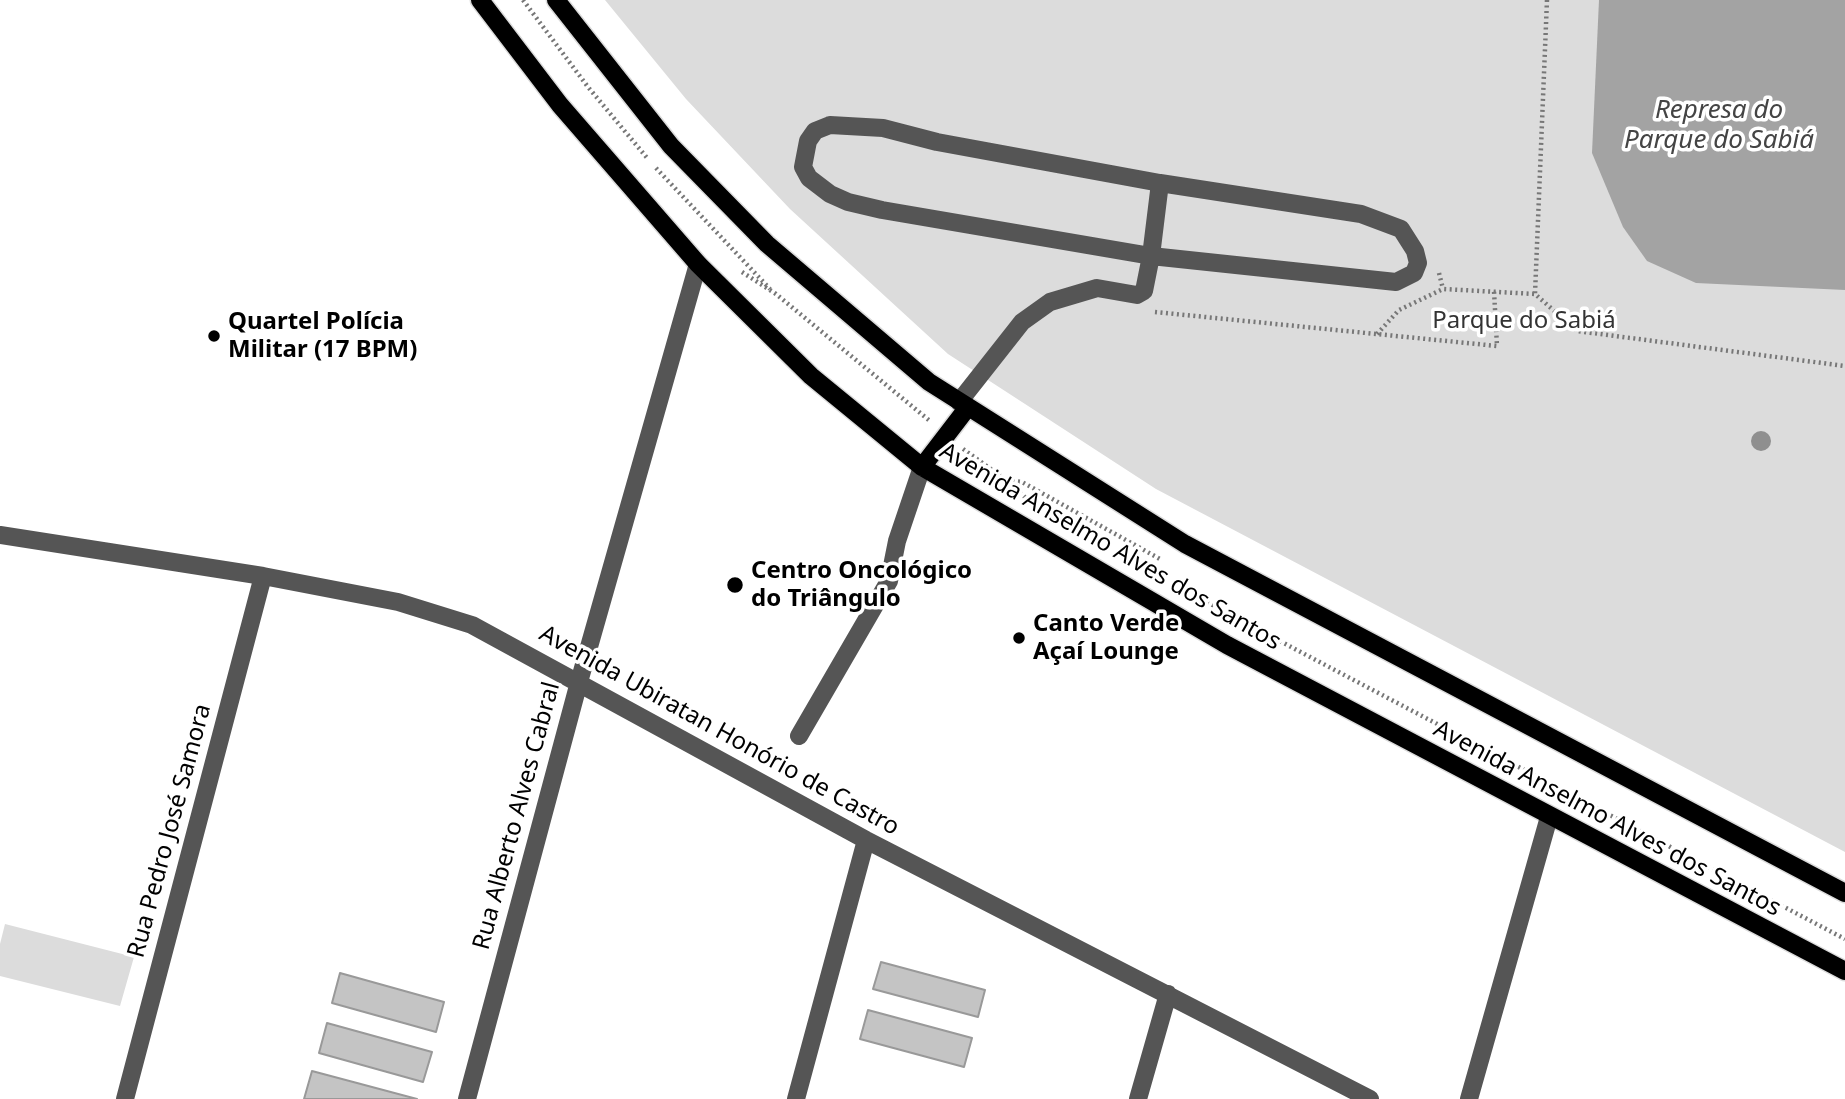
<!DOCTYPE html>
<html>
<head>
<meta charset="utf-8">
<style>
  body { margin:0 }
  canvas { display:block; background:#fff }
</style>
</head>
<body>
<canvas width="1845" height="1099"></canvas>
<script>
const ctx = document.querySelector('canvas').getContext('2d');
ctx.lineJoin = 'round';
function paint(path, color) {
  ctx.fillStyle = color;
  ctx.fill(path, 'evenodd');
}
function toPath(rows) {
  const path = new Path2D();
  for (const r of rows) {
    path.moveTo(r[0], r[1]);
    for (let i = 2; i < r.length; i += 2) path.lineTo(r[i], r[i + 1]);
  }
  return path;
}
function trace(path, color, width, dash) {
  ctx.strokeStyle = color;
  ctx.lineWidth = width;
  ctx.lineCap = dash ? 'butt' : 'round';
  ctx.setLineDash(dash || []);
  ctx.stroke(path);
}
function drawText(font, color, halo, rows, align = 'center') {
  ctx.font = font + ' "Noto Sans",sans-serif';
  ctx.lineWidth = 7;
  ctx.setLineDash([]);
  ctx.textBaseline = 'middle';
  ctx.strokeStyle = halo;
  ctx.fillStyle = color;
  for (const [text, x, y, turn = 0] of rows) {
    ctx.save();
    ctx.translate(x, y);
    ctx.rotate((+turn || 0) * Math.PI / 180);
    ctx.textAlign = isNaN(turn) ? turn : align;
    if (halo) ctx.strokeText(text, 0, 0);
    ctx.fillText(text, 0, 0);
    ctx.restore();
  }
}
paint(toPath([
  [605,0,1845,0,1845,852,1156,489,948,354,790,209,686,99],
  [5,924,134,957,120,1006,0,976,0,944]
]), '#dcdcdc');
paint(toPath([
  [1599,0,1845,0,1845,290,1696,283,1647,261,1623,227,1592,153]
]), '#a3a3a3');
const building = toPath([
  [881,962,985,990,978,1017,873,989,881,962],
  [340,973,444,1002,436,1032,332,1003,340,973],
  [868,1010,972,1038,964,1067,860,1039,868,1010],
  [327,1023,432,1052,423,1082,319,1053,327,1023],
  [312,1071,417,1099,304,1099,312,1071]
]);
paint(building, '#c4c4c4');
trace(building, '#999', 2);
const major = toPath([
  [480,0,560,105,698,264,811,376,922,467,1227,645,1845,971],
  [556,0,671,146,767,244,929,382,1185,544,1845,893],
  [922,467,968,407]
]);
trace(major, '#dbdbdb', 21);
trace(toPath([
  [523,0,588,87,648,159],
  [1547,0,1535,294,1577,331,1845,366],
  [656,168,770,289],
  [742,272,776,294,930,421],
  [1439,273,1443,289],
  [1155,312,1497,346,1494,291],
  [1377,334,1399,310,1443,289,1535,294],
  [963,449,1006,480,1028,500],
  [1007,480,1022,482,1160,559],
  [1202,600,1845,939]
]), '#777', 4.5, [2, 3.5]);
trace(toPath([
  [830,125,883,128,937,142,1160,183,1151,256,882,210,848,202,830,194,809,178,803,167,808,141,815,131,830,125],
  [959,402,1022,322,1050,302,1097,288,1137,295,1144,291,1151,256,1396,282,1414,273,1418,263,1415,251,1401,229,1361,214,1160,183],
  [0,535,263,576,398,602,472,625,866,840,1370,1099],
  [799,736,889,581,897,541,922,467],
  [125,1099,263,576],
  [467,1099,579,682,698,264],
  [796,1099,866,840],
  [1138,1099,1168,994],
  [1469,1099,1549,817]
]), '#555', 18);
trace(major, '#000', 18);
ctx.fillStyle = '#8f8f8f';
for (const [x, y] of [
  [1761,441]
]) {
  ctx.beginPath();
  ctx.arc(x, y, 10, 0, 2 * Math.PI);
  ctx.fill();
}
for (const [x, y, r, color] of [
  [214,336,7,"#000"],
  [735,585,9,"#000"],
  [1019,638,7,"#000"]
]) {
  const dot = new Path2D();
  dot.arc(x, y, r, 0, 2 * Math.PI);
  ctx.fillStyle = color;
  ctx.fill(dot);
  trace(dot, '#fff', 2.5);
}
drawText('24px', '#333', '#fff', [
  ["Parque do Sabiá",1524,321]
]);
drawText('bold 24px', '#000', '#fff', [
  ["Quartel Polícia",228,322],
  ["Militar (17 BPM)",228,350],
  ["Centro Oncológico",751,571],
  ["do Triângulo",751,599],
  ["Canto Verde",1033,624],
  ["Açaí Lounge",1033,652]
], 'left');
drawText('24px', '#000', '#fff', [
  ["Avenida Anselmo Alves dos Santos",1110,547,30],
  ["Avenida Ubiratan Honório de Castro",719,731,29],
  ["Rua Alberto Alves Cabral",517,816,-75],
  ["Avenida Anselmo Alves dos Santos",1607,819,28],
  ["Rua Pedro José Samora",170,831,-75]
]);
drawText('italic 26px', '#444', '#fff', [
  ["Represa do",1719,111],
  ["Parque do Sabiá",1719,141]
]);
</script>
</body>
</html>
